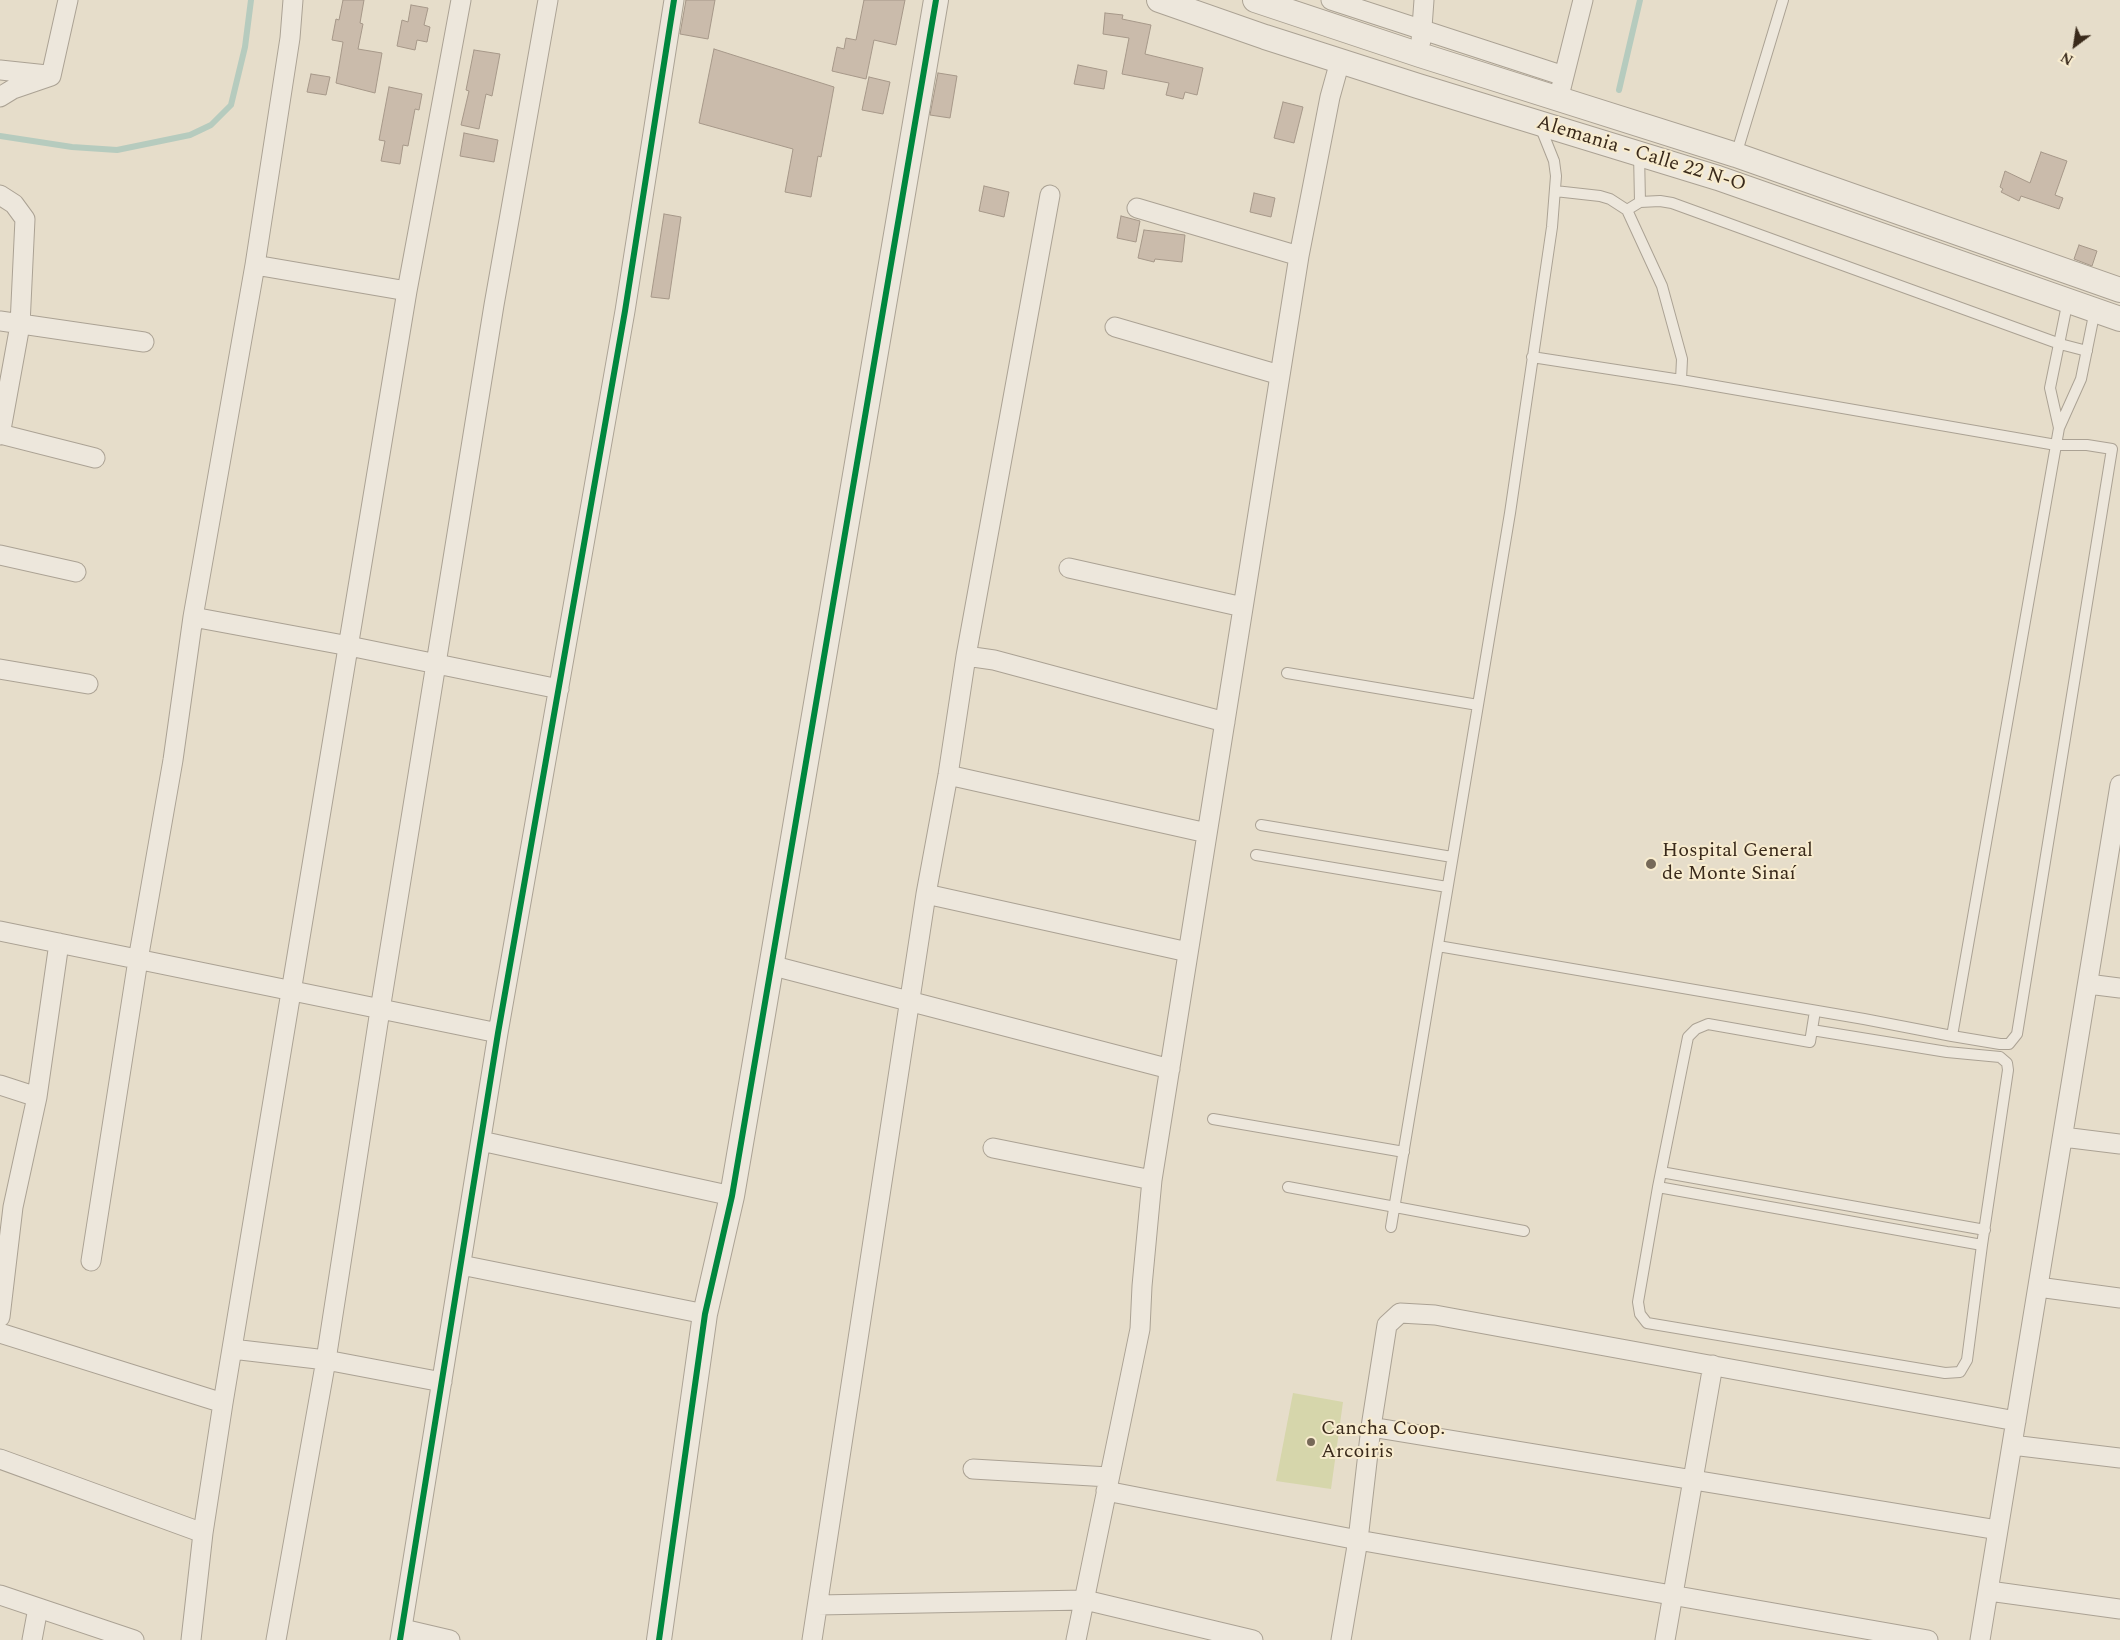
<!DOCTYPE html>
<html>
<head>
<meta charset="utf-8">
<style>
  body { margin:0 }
  #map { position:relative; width:2120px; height:1640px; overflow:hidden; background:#e6ddca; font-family:Spectral,serif }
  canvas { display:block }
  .north { position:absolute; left:2050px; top:20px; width:50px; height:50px; -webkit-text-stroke:4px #f8eccf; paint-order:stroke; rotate:211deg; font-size:14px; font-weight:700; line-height:20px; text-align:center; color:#3a2a1b }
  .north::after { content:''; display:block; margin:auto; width:18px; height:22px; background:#3a2a1b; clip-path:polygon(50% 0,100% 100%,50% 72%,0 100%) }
</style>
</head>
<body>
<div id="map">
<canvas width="2120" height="1640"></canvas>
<div class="north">N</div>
</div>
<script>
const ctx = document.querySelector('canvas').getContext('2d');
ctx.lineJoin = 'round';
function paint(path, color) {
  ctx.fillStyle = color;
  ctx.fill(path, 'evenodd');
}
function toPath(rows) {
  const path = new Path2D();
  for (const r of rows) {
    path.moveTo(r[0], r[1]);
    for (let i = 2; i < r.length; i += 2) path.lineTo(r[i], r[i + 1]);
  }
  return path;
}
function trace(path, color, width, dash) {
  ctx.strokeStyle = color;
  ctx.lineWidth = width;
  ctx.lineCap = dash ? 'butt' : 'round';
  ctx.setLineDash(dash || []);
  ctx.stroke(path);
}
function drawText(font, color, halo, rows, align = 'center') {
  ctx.font = font + ' Spectral,serif';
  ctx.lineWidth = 4;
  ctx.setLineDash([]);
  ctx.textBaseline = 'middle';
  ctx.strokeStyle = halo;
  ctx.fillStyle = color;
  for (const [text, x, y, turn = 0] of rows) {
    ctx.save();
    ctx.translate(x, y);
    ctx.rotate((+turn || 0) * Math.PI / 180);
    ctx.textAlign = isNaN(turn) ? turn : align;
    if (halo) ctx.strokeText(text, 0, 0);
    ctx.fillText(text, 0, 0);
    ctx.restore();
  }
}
paint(toPath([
  [1293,1393,1343,1402,1331,1489,1276,1481]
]), '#d6d6ab');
trace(toPath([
  [1619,90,1640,0],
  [0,136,72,147,117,150,190,135,211,125,231,105,245,47,251,0]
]), '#b6cbbe', 6);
const building = toPath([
  [343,0,364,0,360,23,363,24,358,49,382,53,375,93,336,83,343,42,332,40,336,19,339,20,343,0],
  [686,0,715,0,708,39,680,34,686,0],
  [864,0,905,0,896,45,874,40,866,79,832,71,837,47,844,49,846,38,856,40,864,0],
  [411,5,428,8,424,25,430,27,427,42,417,40,415,50,397,46,402,20,408,22,411,5],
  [1105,13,1123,15,1122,19,1151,25,1145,54,1203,68,1197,95,1185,92,1183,99,1166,95,1169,83,1122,74,1129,38,1103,34,1105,13],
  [714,49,834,87,821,157,818,156,811,197,785,192,793,149,699,123,714,49],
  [474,50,500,54,492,96,486,94,479,129,461,125,469,91,466,90,474,50],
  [1078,65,1107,71,1104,89,1074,84,1078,65],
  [938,73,957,76,950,118,930,115,938,73],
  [311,74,330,77,326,95,307,92,311,74],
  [869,77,890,82,883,114,862,110,869,77],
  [389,87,422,94,419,110,415,109,408,146,403,145,400,164,381,161,385,141,379,140,389,87],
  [1283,102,1303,107,1294,143,1274,138,1283,102],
  [464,133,498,140,494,162,460,156,464,133],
  [2041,152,2067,161,2055,195,2063,198,2059,209,2021,196,2019,201,2001,192,2003,189,2000,187,2005,171,2030,183,2041,152],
  [984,186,1009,192,1004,217,979,211,984,186],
  [1254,193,1275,198,1271,217,1250,212,1254,193],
  [664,214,681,217,669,299,651,297,664,214],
  [1121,216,1140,221,1136,242,1117,238,1121,216],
  [1144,230,1185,235,1182,262,1155,259,1154,262,1138,258,1144,230],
  [2079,245,2097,251,2092,266,2074,259,2079,245]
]);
paint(building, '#cabbab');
trace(building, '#a69889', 1);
const service = toPath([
  [1639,153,1640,202],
  [1736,155,1783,0],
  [1555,191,1600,196,1610,199,1627,210,1662,286,1682,359,1681,380],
  [1627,210,1640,202,1660,201,1672,203,2060,344,2087,351],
  [2059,428,2050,388,2068,300],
  [1287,673,1478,705],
  [1261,825,1452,857],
  [1256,855,1447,887],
  [1438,946,1864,1019,1952,1036,2000,1044,2009,1044,2017,1034,2112,449,2087,445,2056,445,1681,380,1532,357],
  [1812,1030,1947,1052,2000,1057,2007,1063,2008,1070,1982,1245,1967,1360,1960,1372,1945,1373,1647,1323,1640,1314,1638,1302,1658,1187,1688,1037,1696,1029,1708,1024,1810,1042,1815,1011],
  [1952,1036,2059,428,2081,379,2095,310],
  [1213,1119,1404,1152],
  [1661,1172,1985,1230],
  [1288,1187,1524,1231],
  [1658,1187,1982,1245],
  [1391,1227,1510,513,1552,227,1556,176,1554,161,1540,126]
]);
const minor = toPath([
  [1331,0,1564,76],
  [1421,41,1424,0],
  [0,70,47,75],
  [1561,88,1583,0],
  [0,97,13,89,51,76,68,0],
  [0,195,14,204,25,219,20,325,0,435],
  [1137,208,1299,256],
  [255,265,407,291],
  [0,321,144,342],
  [1115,327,1280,375],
  [0,434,95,458],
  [0,555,76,572],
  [1069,568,1243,607],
  [193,617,349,646,559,689],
  [966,656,994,660,1225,722],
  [0,669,88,684],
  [948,775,1207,833],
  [926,894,1188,952],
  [0,931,498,1033],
  [770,965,1170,1069],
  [2088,984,2120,988],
  [0,1085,37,1097],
  [2063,1137,2120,1144],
  [481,1141,732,1196],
  [993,1148,1152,1180],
  [91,1261,138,960,173,760,193,617,255,265,290,38,293,0],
  [461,1265,705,1314],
  [2038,1287,2120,1298],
  [0,1317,13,1207,37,1097,59,943],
  [0,1333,223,1403],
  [232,1349,326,1360,442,1382],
  [1371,1427,1998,1530],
  [2012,1445,2120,1458],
  [0,1459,203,1533],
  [973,1469,1109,1477],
  [1106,1491,1358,1540,1928,1640],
  [1989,1591,2120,1609],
  [0,1595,134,1640],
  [818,1605,1085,1600,1253,1640],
  [403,1629,450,1640],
  [32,1640,38,1608],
  [191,1640,203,1533,223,1403,407,291,461,0],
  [276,1640,326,1360,380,1010,494,305,548,0],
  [400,1640,498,1033,625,311,674,0],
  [812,1640,926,894,948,775,966,656,1050,195],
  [1076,1640,1140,1329,1142,1286,1152,1180,1299,256,1330,97,1340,61],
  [1341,1640,1358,1540,1371,1427,1387,1325,1400,1313,1435,1315,2016,1421],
  [1665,1640,1713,1365],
  [1980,1640,2120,785]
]);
const tertiary = toPath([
  [1159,0,1265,37,1418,86,1718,178,2120,319],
  [1255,0,1420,55,1736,155,2120,290],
  [659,1640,705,1314,732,1196,936,0]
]);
trace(service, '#aba294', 12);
trace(minor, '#aba294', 21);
trace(tertiary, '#aba294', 26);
trace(service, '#ede7dc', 10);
trace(minor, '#ede7dc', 19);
trace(tertiary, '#ede7dc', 24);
trace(toPath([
  [400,1640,498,1033,625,311,674,0],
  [659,1640,705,1314,732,1196,936,0]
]), '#00873e', 6);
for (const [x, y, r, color] of [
  [1651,864,6,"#766958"],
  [1311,1442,5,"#766958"]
]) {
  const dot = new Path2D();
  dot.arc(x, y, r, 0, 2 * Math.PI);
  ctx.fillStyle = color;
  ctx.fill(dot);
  trace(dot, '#f8eccf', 2);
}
drawText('20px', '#3a2a1b', '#f8eccf', [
  ["Alemania - Calle 22 N-O",1641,155,17]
]);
drawText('20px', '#3a2a1b', '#f8eccf', [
  ["Hospital General",1662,852],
  ["de Monte Sinaí",1662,875],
  ["Cancha Coop.",1321,1430],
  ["Arcoiris",1321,1453]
], 'left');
</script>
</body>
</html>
